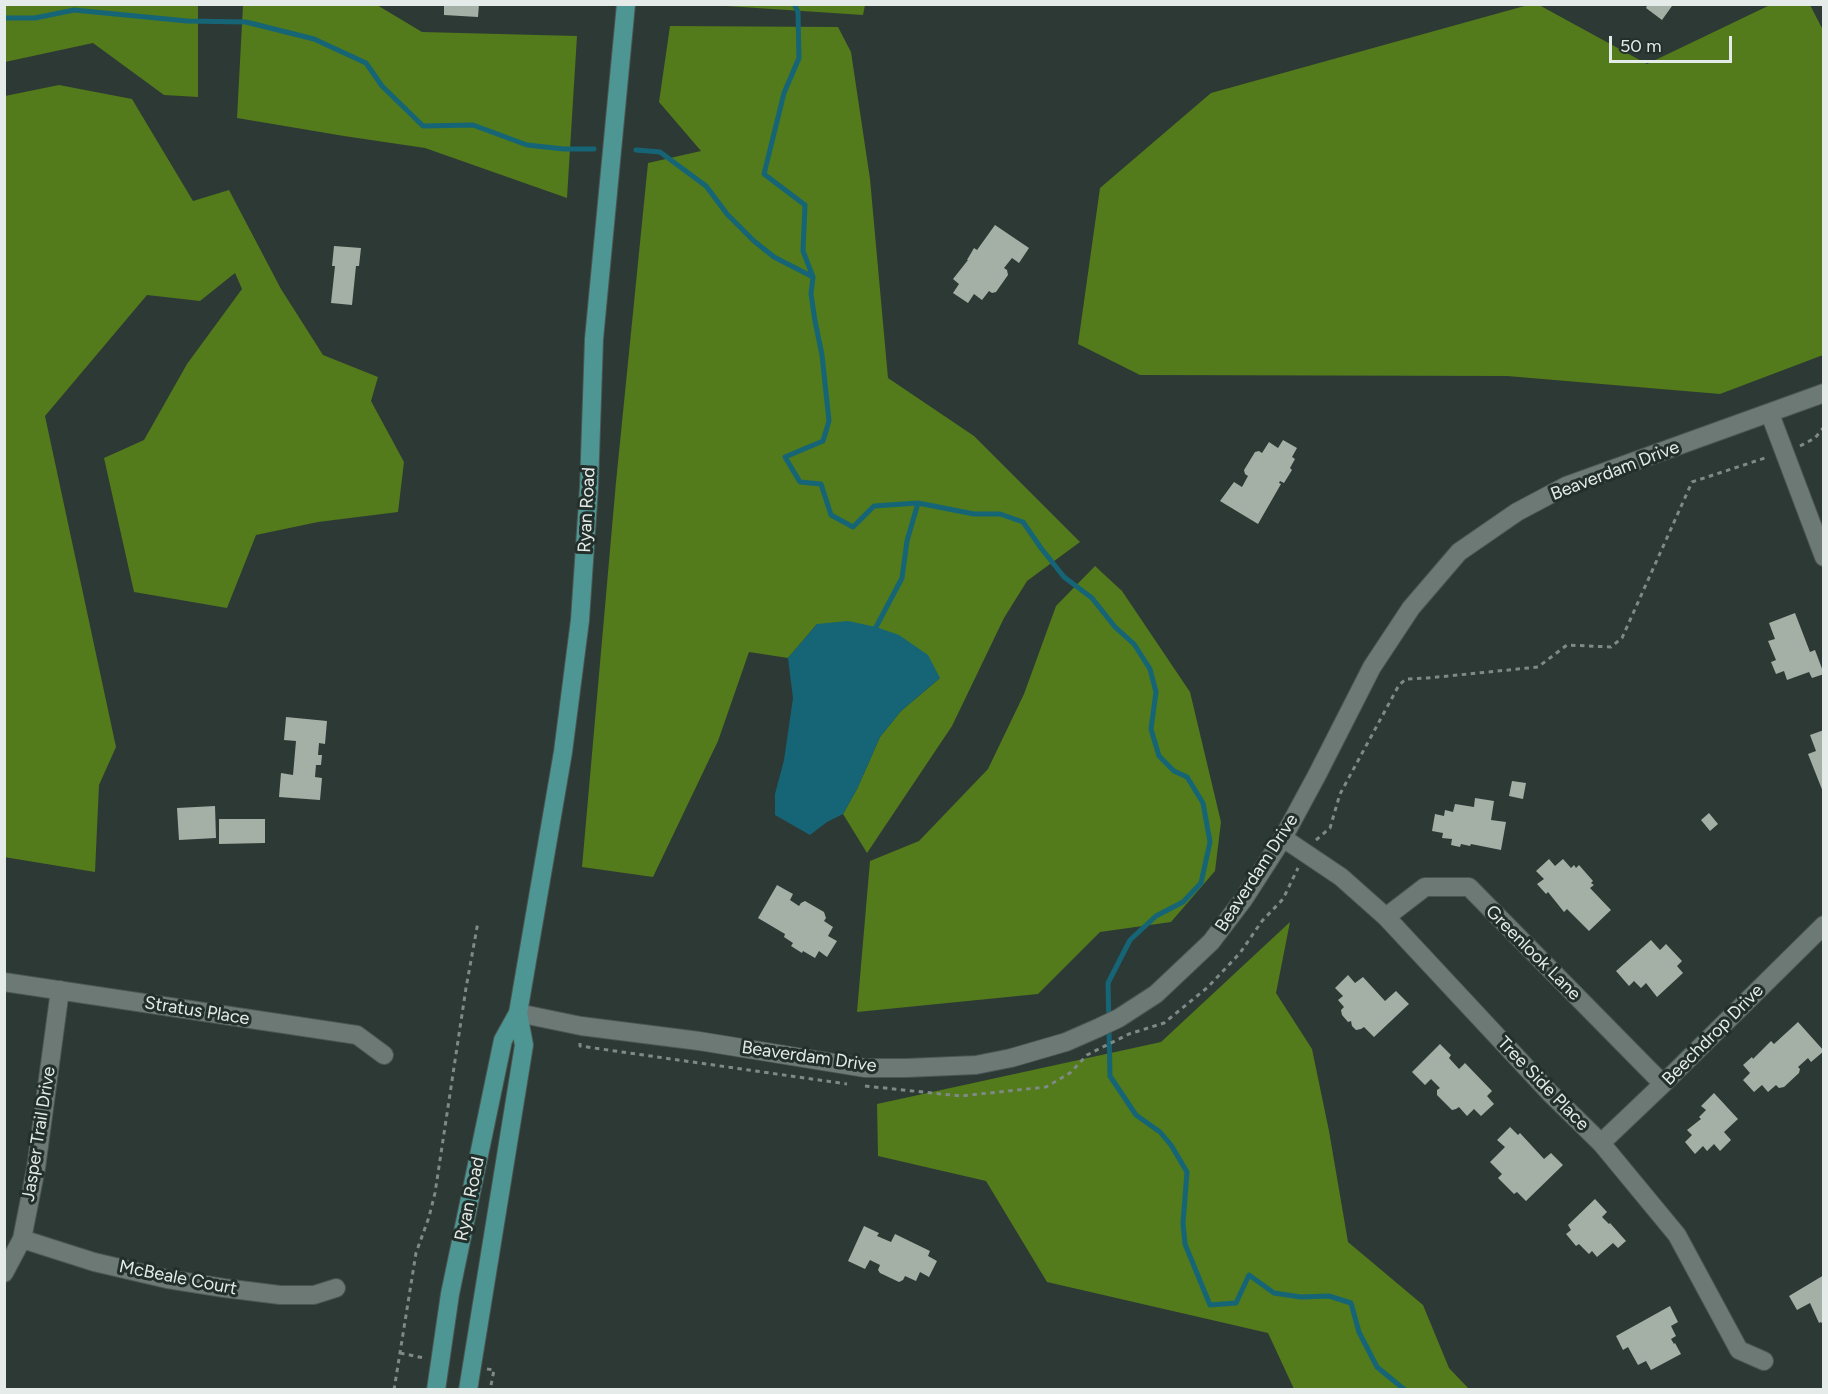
<!DOCTYPE html>
<html>
<head>
<meta charset="utf-8">
<style>
  body { margin:0 }
  #map { position:relative; width:1828px; height:1394px; overflow:hidden; background:#2d3935; font-family:Figtree,sans-serif }
  canvas { display:block }
  .frame { position:absolute; inset:0; border:6px solid #e4ebe8; pointer-events:none }
  .scale { position:absolute; left:1609px; top:36px; width:123px; height:27px; box-sizing:border-box; border:3px solid #e4ebe8; border-top:0; padding-left:8px; font-size:18px; line-height:21px; white-space:nowrap; color:#e4ebe8; -webkit-text-stroke:4px #232f2b; paint-order:stroke }
</style>
</head>
<body>
<div id="map">
<canvas width="1828" height="1394"></canvas>
<div class="frame"></div>
<div class="scale">50 m</div>
</div>
<script>
const ctx = document.querySelector('canvas').getContext('2d');
ctx.lineJoin = 'round';
function paint(path, color) {
  ctx.fillStyle = color;
  ctx.fill(path, 'evenodd');
}
function toPath(rows) {
  const path = new Path2D();
  for (const r of rows) {
    path.moveTo(r[0], r[1]);
    for (let i = 2; i < r.length; i += 2) path.lineTo(r[i], r[i + 1]);
  }
  return path;
}
function trace(path, color, width, dash) {
  ctx.strokeStyle = color;
  ctx.lineWidth = width;
  ctx.lineCap = dash ? 'butt' : 'round';
  ctx.setLineDash(dash || []);
  ctx.stroke(path);
}
function drawText(font, color, halo, rows, align = 'center') {
  ctx.font = font + ' Figtree,sans-serif';
  ctx.lineWidth = 6;
  ctx.setLineDash([]);
  ctx.textBaseline = 'middle';
  ctx.strokeStyle = halo;
  ctx.fillStyle = color;
  for (const [text, x, y, turn = 0] of rows) {
    ctx.save();
    ctx.translate(x, y);
    ctx.rotate((+turn || 0) * Math.PI / 180);
    ctx.textAlign = isNaN(turn) ? turn : align;
    if (halo) ctx.strokeText(text, 0, 0);
    ctx.fillText(text, 0, 0);
    ctx.restore();
  }
}
paint(toPath([
  [4,5,198,5,198,97,164,95,93,43,5,62],
  [243,5,377,5,422,32,577,36,567,198,425,148,344,136,237,118],
  [711,5,865,4,865,5,863,15],
  [1528,5,1539,5,1647,64,1770,5,1810,5,1824,32,1823,355,1720,394,1507,376,1140,375,1078,344,1100,188,1211,93],
  [670,26,838,27,851,52,870,179,888,378,974,436,1080,542,1027,581,1004,618,952,726,867,853,843,814,857,789,880,737,901,711,940,678,817,624,788,658,749,652,718,741,653,877,582,867,616,482,648,163,701,151,659,102],
  [59,85,132,99,193,201,229,190,281,289,323,355,378,377,371,401,404,462,398,512,318,522,256,535,227,608,134,592,104,458,144,440,187,364,242,289,235,273,200,301,147,295,45,416,116,747,99,785,95,872,4,857,5,96],
  [1095,566,1122,591,1190,692,1221,822,1215,871,1171,922,1100,932,1038,994,857,1012,870,861,919,841,988,769,1024,694,1056,606],
  [1290,922,1276,993,1312,1049,1329,1131,1348,1242,1423,1305,1449,1368,1469,1389,1294,1389,1268,1333,1047,1282,986,1181,878,1156,877,1104,1161,1042]
]), '#537a1b');
paint(toPath([
  [848,621,876,627,899,635,928,655,940,678,901,711,880,737,857,789,843,814,827,822,810,835,775,815,775,794,784,760,793,698,788,658,817,624]
]), '#156577');
trace(toPath([
  [794,4,798,12,799,58,784,93,764,174,805,205,803,251,813,277,811,294,815,321,822,355,829,421,823,441,785,457,800,482,821,484,831,515,853,527,874,506,918,503,974,514,1000,514,1023,522,1041,548,1064,577,1092,598,1115,627,1134,644,1150,669,1156,692,1151,729,1159,756,1174,771,1187,777,1203,803,1210,842,1201,883,1183,902,1156,916,1130,940,1108,983,1110,1076,1136,1115,1160,1132,1171,1145,1187,1172,1183,1223,1185,1244,1210,1305,1236,1303,1249,1275,1274,1293,1301,1297,1329,1296,1351,1303,1359,1332,1377,1367,1405,1390],
  [4,18,35,18,74,10,187,21,246,22,314,39,366,63,382,86,423,126,473,125,527,145,564,149,594,149],
  [636,150,660,152,706,186,727,214,754,241,774,257,813,277],
  [876,627,902,578,907,541,918,503]
]), '#156577', 5);
paint(toPath([
  [444,4,479,4,478,17,444,15],
  [1648,4,1671,4,1672,6,1662,20,1646,8],
  [995,225,1029,248,1019,263,1012,258,1004,268,1007,270,1008,275,996,292,992,293,989,291,982,300,974,294,968,303,953,293,959,284,953,279,968,260,967,260,974,248,977,250],
  [334,246,361,248,359,266,356,266,352,305,331,303,335,266,332,266],
  [1283,440,1297,448,1292,457,1295,459,1290,468,1292,470,1284,483,1280,481,1279,483,1281,484,1258,524,1220,501,1234,482,1242,487,1248,476,1245,474,1244,470,1255,452,1259,451,1262,453,1269,442,1278,448],
  [1795,613,1810,652,1815,650,1824,674,1812,678,1809,672,1787,680,1784,671,1776,674,1771,662,1776,660,1768,641,1775,639,1769,623],
  [286,717,327,721,325,744,319,743,318,755,322,755,321,765,316,765,315,777,322,778,320,800,279,797,281,773,293,775,296,741,284,740],
  [1824,730,1824,792,1823,792,1808,754,1816,751,1810,735],
  [1512,781,1526,783,1523,799,1509,796],
  [1475,798,1494,801,1491,820,1506,822,1501,850,1471,844,1470,846,1461,844,1460,847,1451,845,1452,839,1442,838,1443,833,1432,831,1435,814,1444,816,1445,810,1453,812,1455,804,1474,807],
  [215,806,216,838,179,840,177,808],
  [1709,813,1718,824,1710,831,1701,820],
  [219,819,265,819,265,843,219,844],
  [1549,859,1555,866,1563,859,1571,868,1574,865,1576,868,1579,865,1593,881,1591,883,1594,885,1590,888,1611,910,1589,931,1567,909,1564,912,1548,892,1546,894,1537,884,1544,879,1536,871],
  [777,885,793,894,790,900,799,906,801,903,805,901,824,912,826,918,824,921,833,927,828,936,837,941,827,957,819,951,815,958,803,951,802,953,791,946,793,943,784,937,785,934,758,918],
  [1651,940,1660,950,1666,944,1682,961,1677,966,1683,973,1657,997,1646,983,1641,988,1634,981,1629,986,1616,971],
  [1348,975,1355,983,1363,977,1385,1001,1396,991,1409,1004,1374,1037,1364,1027,1361,1029,1356,1030,1352,1026,1351,1021,1348,1022,1342,1015,1341,1010,1344,1007,1338,1000,1343,996,1335,988],
  [1798,1022,1824,1051,1811,1062,1808,1058,1798,1067,1800,1069,1799,1073,1784,1087,1779,1088,1776,1085,1768,1092,1762,1085,1754,1092,1743,1080,1750,1073,1743,1065,1752,1057,1753,1059,1771,1041,1774,1044],
  [1440,1044,1451,1055,1449,1058,1459,1069,1465,1063,1492,1091,1487,1096,1494,1104,1481,1116,1474,1109,1467,1116,1459,1107,1456,1109,1452,1110,1437,1095,1437,1090,1440,1088,1431,1079,1425,1085,1412,1072],
  [1714,1093,1738,1119,1724,1132,1731,1140,1720,1151,1714,1144,1707,1151,1703,1146,1695,1154,1685,1142,1692,1135,1687,1130,1701,1119,1699,1117,1706,1110,1701,1106],
  [1510,1127,1518,1135,1520,1133,1544,1159,1551,1153,1563,1165,1526,1201,1517,1192,1514,1194,1498,1178,1502,1174,1490,1162,1505,1147,1497,1140],
  [1595,1199,1607,1212,1602,1217,1609,1224,1610,1223,1626,1241,1618,1248,1613,1243,1597,1257,1592,1251,1589,1254,1579,1244,1576,1246,1566,1234,1571,1230,1568,1225],
  [864,1226,879,1233,877,1236,891,1242,895,1234,930,1251,928,1256,937,1261,929,1277,920,1272,916,1281,905,1276,903,1280,899,1282,880,1273,878,1270,880,1265,870,1260,865,1269,848,1261],
  [1824,1275,1824,1326,1821,1322,1819,1323,1810,1303,1797,1310,1789,1296],
  [1670,1306,1678,1322,1671,1326,1676,1336,1671,1339,1674,1344,1675,1343,1681,1354,1651,1370,1646,1361,1638,1365,1628,1347,1623,1350,1616,1336]
]), '#a4afa6');
const minor = toPath([
  [1770,414,1824,557],
  [1283,838,1341,877,1386,917,1550,1093,1601,1143,1677,1235,1739,1350,1764,1361],
  [1386,917,1425,887,1469,887,1663,1084],
  [4,982,357,1035,384,1055],
  [518,1013,581,1026,699,1041,865,1068,906,1068,976,1065,1011,1058,1066,1042,1098,1028,1119,1018,1156,994,1211,942,1243,900,1283,838,1317,775,1372,667,1411,608,1459,552,1517,512,1566,486,1824,393],
  [1601,1143,1663,1084,1824,925],
  [22,1239,94,1262,167,1279,224,1288,280,1295,314,1295,336,1288],
  [4,1273,22,1239,36,1168,60,990]
]);
const major = toPath([
  [436,1390,450,1294,503,1040,518,1013,563,752,580,620,589,487,594,339,626,4],
  [468,1390,524,1045,518,1013]
]);
trace(minor, '#4b5551', 20);
trace(major, '#4b5551', 20);
trace(toPath([
  [1800,446,1815,438,1824,427],
  [1316,840,1330,828,1340,794,1399,685,1406,679,1428,678,1538,667,1567,645,1611,647,1622,638,1692,482,1768,457],
  [580,1043,580,1046,847,1084],
  [865,1086,961,1096,1046,1087,1070,1073,1087,1055,1129,1034,1164,1023,1208,987,1240,953,1262,921,1283,899,1298,868],
  [400,1353,424,1358],
  [487,1369,494,1370,490,1390],
  [394,1390,416,1253,429,1217,435,1193,466,988,478,922]
]), '#7f8986', 3, [4.5, 4.5]);
trace(minor, '#6c7974', 18);
trace(major, '#4e9694', 18);
drawText('18px', '#e4ebe8', '#232f2b', [
  ["Beaverdam Drive",1615,471,-21],
  ["Ryan Road",587,510,-87],
  ["Beaverdam Drive",1257,873,-57],
  ["Greenlook Lane",1533,953,45],
  ["Stratus Place",197,1011,9],
  ["Beechdrop Drive",1713,1035,-45],
  ["Beaverdam Drive",809,1057,8],
  ["Tree Side Place",1543,1084,46],
  ["Jasper Trail Drive",39,1134,-81],
  ["Ryan Road",470,1199,-78],
  ["McBeale Court",178,1278,11]
]);
</script>
</body>
</html>
